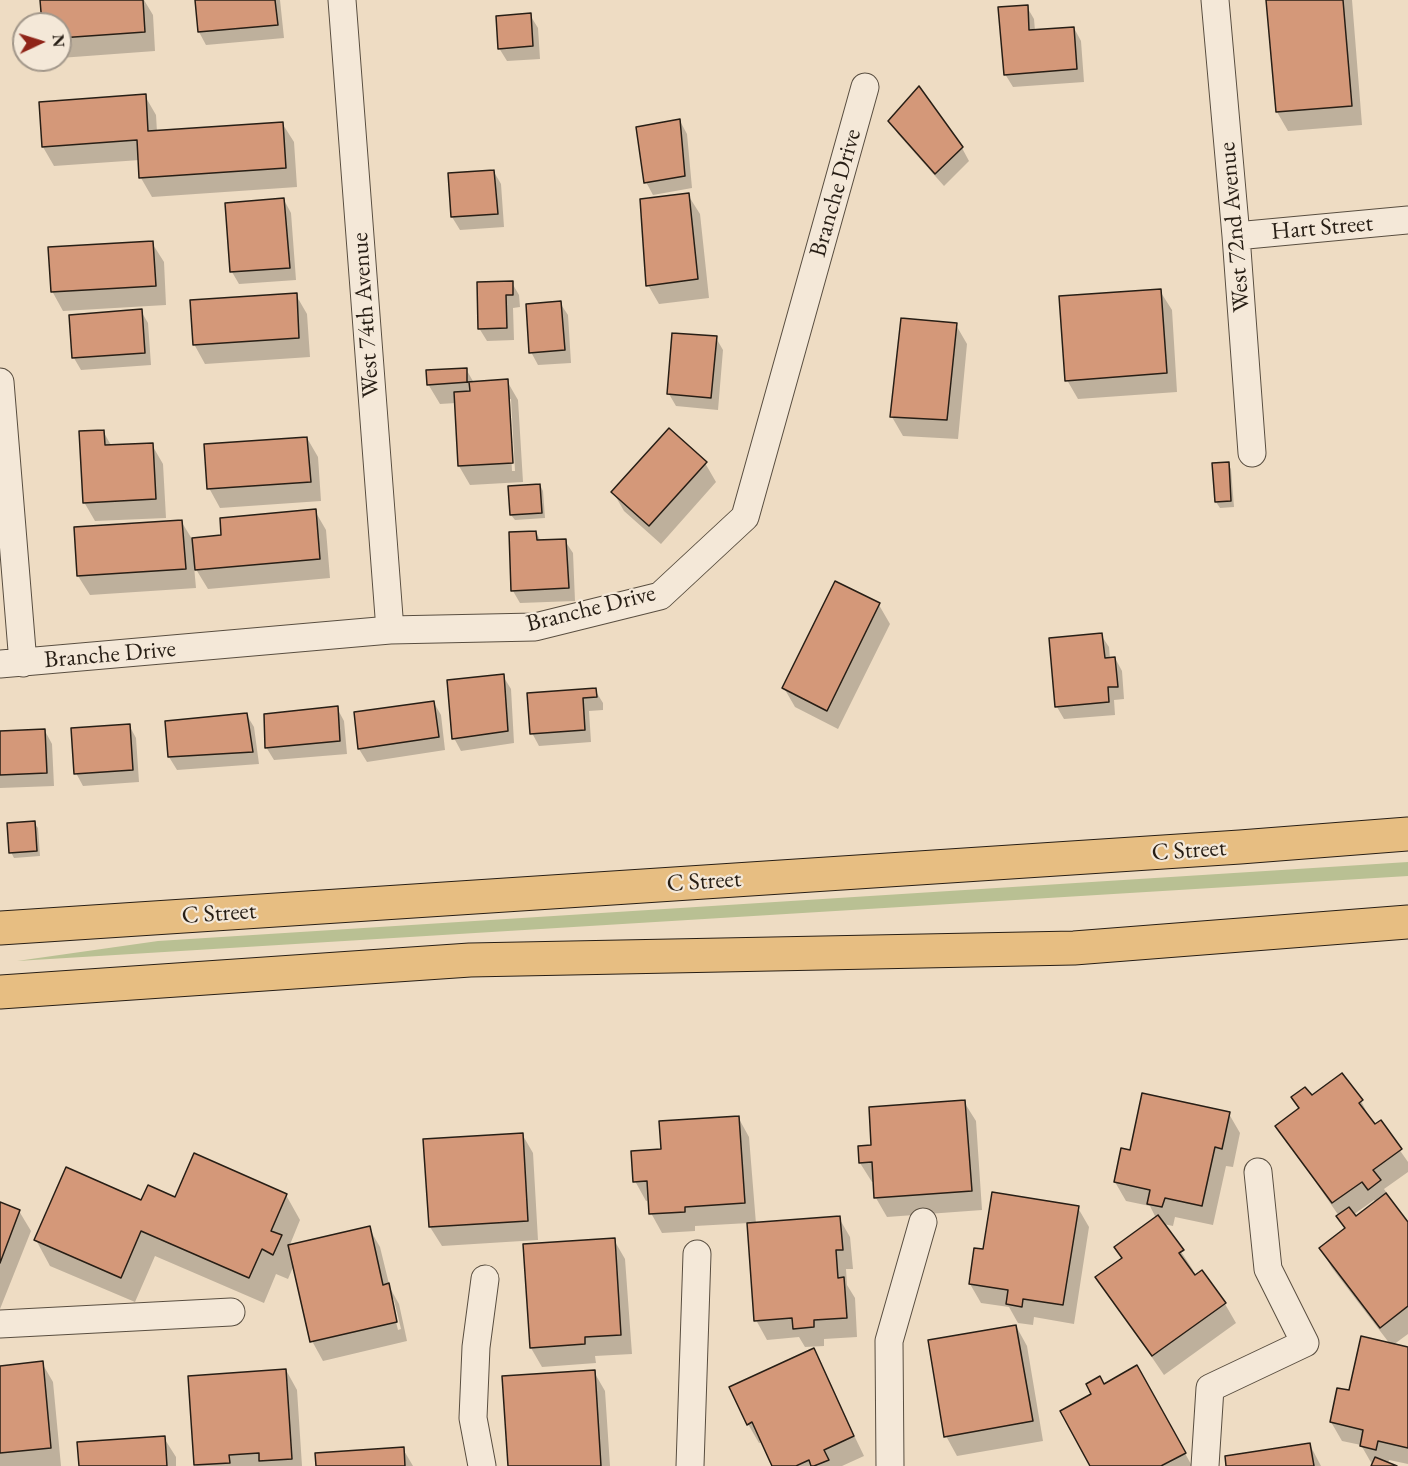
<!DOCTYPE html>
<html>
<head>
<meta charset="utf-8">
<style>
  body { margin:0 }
  #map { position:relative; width:1408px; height:1466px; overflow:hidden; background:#eedcc3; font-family:"EB Garamond",serif }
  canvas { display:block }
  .north { position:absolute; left:12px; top:12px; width:60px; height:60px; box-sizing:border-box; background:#f4e8d8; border:2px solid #a2978a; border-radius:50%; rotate:86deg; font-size:16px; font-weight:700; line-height:24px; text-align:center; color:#271e15 }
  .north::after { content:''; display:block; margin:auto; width:21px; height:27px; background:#8f2418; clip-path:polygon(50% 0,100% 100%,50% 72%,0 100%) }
</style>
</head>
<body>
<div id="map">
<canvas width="1408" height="1466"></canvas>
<div class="north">N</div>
</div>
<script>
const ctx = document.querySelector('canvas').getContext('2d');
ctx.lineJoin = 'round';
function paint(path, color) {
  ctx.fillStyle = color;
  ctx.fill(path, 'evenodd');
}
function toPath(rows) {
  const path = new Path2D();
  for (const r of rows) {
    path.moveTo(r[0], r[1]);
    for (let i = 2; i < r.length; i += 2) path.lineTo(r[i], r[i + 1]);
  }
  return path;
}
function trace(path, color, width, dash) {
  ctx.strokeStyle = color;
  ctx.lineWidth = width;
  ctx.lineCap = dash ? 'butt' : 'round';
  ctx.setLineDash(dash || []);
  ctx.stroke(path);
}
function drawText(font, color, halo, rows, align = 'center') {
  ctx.font = font + ' "EB Garamond",serif';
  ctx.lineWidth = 4.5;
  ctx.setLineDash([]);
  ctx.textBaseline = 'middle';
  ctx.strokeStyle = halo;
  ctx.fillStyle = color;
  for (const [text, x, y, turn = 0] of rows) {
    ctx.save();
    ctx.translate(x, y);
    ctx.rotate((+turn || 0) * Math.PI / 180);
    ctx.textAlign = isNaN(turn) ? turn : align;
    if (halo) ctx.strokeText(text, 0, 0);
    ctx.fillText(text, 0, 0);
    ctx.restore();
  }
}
paint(toPath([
  [1408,862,1408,876,17,961,158,941]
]), '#b9c093');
paint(toPath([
  [42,0,144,0,153,15,155,51,60,58,60,24,44,24],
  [197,0,280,0,284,38,206,45,199,32],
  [1268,0,1352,0,1362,125,1288,131,1277,112],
  [1027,7,1034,19,1035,31,1074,28,1081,41,1084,82,1013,87,1005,74],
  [530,15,538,28,540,59,507,61,499,48],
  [145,96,156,115,157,132,282,123,294,142,297,187,152,197,141,178,140,160,54,166,43,147],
  [680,121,687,134,692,188,653,195,646,182],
  [890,121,962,148,969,161,944,186,898,134],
  [494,172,501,184,504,227,460,230,452,217,449,175],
  [688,195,700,214,709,298,659,304,648,285],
  [284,200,291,213,296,280,239,284,232,272],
  [152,243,164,262,166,305,63,311,52,291],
  [512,283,519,295,520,307,513,308,514,340,487,341,479,328],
  [1160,291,1172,310,1177,392,1078,399,1067,380],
  [296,295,307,314,310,357,205,364,194,344],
  [560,303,568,315,571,363,538,365,531,352],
  [141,311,148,323,151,365,81,370,74,358],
  [956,325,967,344,958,439,903,436,892,417],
  [716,338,723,350,718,410,676,406,669,394],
  [466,369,474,383,507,381,518,400,523,482,470,485,459,466,456,403,440,404,428,384],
  [508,399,511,399,515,471,512,471],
  [103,431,112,447,152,445,163,464,166,518,95,521,84,502],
  [307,438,318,457,321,501,220,508,209,488],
  [705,463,716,482,661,544,624,511,613,492],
  [1228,464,1231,469,1234,507,1220,508,1216,502],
  [540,485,543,491,545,518,515,520,511,515],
  [315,511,326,530,330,578,208,589,194,566,196,588,90,595,78,576,76,528,181,521,192,539,223,536],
  [536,532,541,542,565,541,573,553,575,601,520,603,513,591],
  [836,583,879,605,890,624,838,729,795,707,784,688],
  [1101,635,1109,647,1110,659,1115,658,1122,671,1124,699,1114,700,1115,715,1064,719,1057,707],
  [503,676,511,689,514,743,461,751,454,738],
  [595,690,603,703,603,710,589,711,591,742,539,746,532,733,529,695],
  [434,703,441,715,445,750,367,762,359,749,356,713],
  [337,708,344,721,347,754,274,760,266,747],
  [246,714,254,727,259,764,177,770,169,757,167,722],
  [129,725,136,738,139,782,83,786,76,773],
  [45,731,52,744,54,786,0,788,0,733],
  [34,823,38,828,40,856,14,858,11,852],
  [1311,1097,1361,1101,1374,1126,1380,1122,1408,1162,1408,1172,1384,1189,1408,1224,1408,1334,1393,1345,1408,1348,1408,1464,1389,1460,1388,1464,1393,1466,1373,1466,1361,1445,1342,1441,1331,1422,1350,1392,1390,1344,1332,1268,1321,1249,1346,1230,1339,1216,1277,1126,1300,1109,1293,1098],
  [1374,1200,1376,1203,1356,1218,1353,1215],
  [964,1102,976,1121,982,1210,887,1217,876,1198,875,1182,872,1182,860,1163,873,1146],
  [1229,1114,1240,1133,1233,1167,1226,1166,1213,1225,1175,1217,1173,1226,1163,1224,1193,1270,1191,1272,1225,1304,1236,1323,1164,1375,1097,1277,1123,1259,1116,1247,1156,1218,1150,1206,1126,1201,1115,1182,1131,1151],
  [738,1117,749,1137,756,1224,839,1218,850,1237,853,1269,846,1269,847,1285,855,1298,857,1337,824,1339,824,1346,805,1347,799,1337,767,1340,756,1320,749,1223,695,1226,695,1231,662,1233,651,1213,650,1200,646,1201,635,1181,662,1150],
  [522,1134,533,1153,538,1240,442,1246,430,1227],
  [286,1195,300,1220,289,1247,369,1228,380,1247,390,1288,399,1304,407,1341,323,1361,312,1341,294,1265,288,1279,276,1274,264,1303,155,1256,135,1302,50,1266,36,1240,142,1202],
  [389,1294,394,1300,401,1329,398,1330],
  [0,1204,19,1211,31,1231,0,1309],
  [1078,1208,1089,1227,1074,1324,1034,1317,1033,1325,1018,1323,1009,1307,981,1303,970,1284,984,1251],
  [614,1240,625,1259,632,1354,595,1356,596,1363,542,1367,531,1348],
  [1016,1326,1027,1346,1043,1441,957,1456,946,1436],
  [813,1350,864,1456,842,1466,773,1466,763,1442,759,1443,748,1424],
  [42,1363,53,1382,61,1466,0,1466,0,1367],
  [286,1370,297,1390,302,1466,196,1466],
  [594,1372,605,1391,610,1466,509,1466],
  [1104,1386,1148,1386,1192,1466,1092,1466],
  [164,1438,176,1457,176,1466,80,1466],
  [1310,1445,1321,1466,1228,1466],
  [403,1449,413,1466,318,1466]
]), '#0003');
const building = toPath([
  [40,0,143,0,145,32,60,38,60,24,42,24,40,0],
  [195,0,275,0,278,25,198,32,195,0],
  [1266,0,1343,0,1352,106,1276,112,1266,0],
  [1028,5,1029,30,1074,27,1077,69,1004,75,998,7,1028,5],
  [531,13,533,46,498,49,496,16,531,13],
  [919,86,963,147,935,174,888,121,919,86],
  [146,94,148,131,283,122,286,168,139,178,137,140,42,147,39,102,146,94],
  [680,119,685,176,644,183,636,127,680,119],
  [494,170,498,214,451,217,448,173,494,170],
  [689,193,698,279,646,286,640,199,689,193],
  [284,198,290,268,230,272,225,203,284,198],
  [153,241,156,286,51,292,48,247,153,241],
  [513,281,513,295,506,295,507,328,478,329,477,282,513,281],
  [1161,289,1167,373,1065,381,1059,296,1161,289],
  [297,293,299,338,193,345,190,300,297,293],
  [561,301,565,350,529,353,526,304,561,301],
  [142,309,145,353,72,358,69,315,142,309],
  [901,318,957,323,947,420,890,417,901,318],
  [672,333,717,336,711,398,667,394,672,333],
  [467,368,467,382,508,379,513,463,458,466,454,392,470,391,469,382,427,385,426,370,467,368],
  [669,428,707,462,649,526,611,492,669,428],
  [104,430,105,445,153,443,156,499,83,503,79,431,104,430],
  [307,437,311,482,207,489,204,444,307,437],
  [1229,462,1231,501,1215,502,1212,463,1229,462],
  [540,484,542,513,510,515,508,486,540,484],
  [316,509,320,559,195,570,192,538,221,535,220,518,316,509],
  [182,520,186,569,77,576,74,527,182,520],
  [536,531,537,540,566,539,569,588,511,591,509,532,536,531],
  [835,581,880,603,827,711,782,688,835,581],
  [1102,633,1105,658,1115,657,1118,687,1108,687,1109,702,1055,707,1049,638,1102,633],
  [504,674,508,731,452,739,447,680,504,674],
  [596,688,597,697,583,698,585,730,530,734,527,693,596,688],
  [434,701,439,737,358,749,354,712,434,701],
  [338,706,340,741,265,748,264,714,338,706],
  [247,713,253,752,168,757,165,721,247,713],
  [130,724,133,770,74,774,71,728,130,724],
  [45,729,47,773,0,775,0,731,45,729],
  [35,821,37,851,9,853,7,823,35,821],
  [1342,1073,1363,1100,1359,1103,1375,1124,1381,1120,1402,1149,1373,1170,1381,1180,1368,1190,1362,1182,1332,1203,1275,1126,1299,1108,1291,1097,1305,1087,1312,1095,1342,1073],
  [1142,1093,1230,1112,1222,1149,1215,1147,1202,1206,1165,1198,1162,1207,1147,1204,1150,1190,1114,1182,1121,1148,1130,1150,1142,1093],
  [965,1100,972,1191,874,1198,872,1162,859,1163,858,1146,871,1145,869,1107,965,1100],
  [739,1116,745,1203,685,1207,685,1212,649,1214,647,1181,633,1182,631,1151,661,1149,659,1121,739,1116],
  [523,1133,528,1221,429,1227,423,1139,523,1133],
  [194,1153,287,1194,271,1231,282,1235,273,1255,262,1249,249,1278,141,1231,121,1278,34,1240,66,1167,141,1200,148,1185,175,1197,194,1153],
  [992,1192,1079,1206,1063,1305,1023,1299,1022,1307,1006,1304,1008,1290,969,1284,974,1248,983,1249,992,1192],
  [1386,1193,1408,1222,1408,1306,1380,1328,1319,1248,1345,1228,1336,1216,1349,1207,1356,1216,1386,1193],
  [0,1202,20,1210,0,1263,0,1202],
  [1158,1215,1184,1250,1179,1253,1195,1275,1202,1270,1226,1303,1152,1356,1095,1277,1122,1258,1114,1247,1158,1215],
  [840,1216,843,1250,836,1250,838,1278,844,1277,847,1318,814,1320,814,1327,793,1329,792,1318,754,1321,747,1223,840,1216],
  [370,1226,383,1285,389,1283,397,1322,310,1342,288,1245,370,1226],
  [615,1238,621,1335,585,1337,585,1344,530,1348,523,1244,615,1238],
  [1016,1325,1033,1421,944,1437,928,1340,1016,1325],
  [1361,1336,1408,1347,1408,1448,1378,1441,1376,1450,1360,1446,1363,1430,1330,1422,1337,1388,1349,1390,1361,1336],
  [814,1348,854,1436,824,1450,829,1460,814,1466,811,1466,809,1460,796,1466,772,1466,752,1422,747,1425,729,1387,814,1348],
  [43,1361,51,1448,0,1453,0,1366,43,1361],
  [1137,1365,1186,1453,1161,1466,1090,1466,1060,1411,1091,1394,1086,1384,1100,1376,1104,1384,1137,1365],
  [286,1369,292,1459,259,1461,259,1453,229,1455,230,1463,194,1465,188,1376,286,1369],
  [595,1370,601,1466,508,1466,502,1376,595,1370],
  [165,1436,167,1466,79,1466,77,1442,165,1436],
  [1310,1443,1314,1466,1226,1466,1225,1456,1310,1443],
  [404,1447,405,1466,316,1466,315,1453,404,1447],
  [1375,1457,1397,1466,1371,1466,1375,1457]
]);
paint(building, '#d49879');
trace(building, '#271e15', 1.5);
const street = toPath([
  [342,0,390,630],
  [1215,0,1236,236,1252,453],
  [1236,236,1408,220],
  [0,382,23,663],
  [0,664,390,630,535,627,660,596,745,517,865,87],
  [0,1324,231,1312],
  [482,1466,473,1418,476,1347,485,1279],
  [690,1466,697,1254],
  [890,1466,889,1341,923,1222],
  [1205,1466,1210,1388,1305,1343,1268,1269,1258,1172]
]);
const primary = toPath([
  [0,928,1240,847,1408,834],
  [0,992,470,960,1074,948,1408,922]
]);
trace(street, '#594e40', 29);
trace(primary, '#271e15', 35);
trace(street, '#f4e8d8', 27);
trace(primary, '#e7be82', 33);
drawText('24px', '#271e15', '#f4e8d8', [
  ["Branche Drive",836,193,-74],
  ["West 72nd Avenue",1235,227,-95],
  ["Hart Street",1322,228,-5],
  ["West 74th Avenue",366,315,-94],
  ["Branche Drive",591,609,-14],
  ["Branche Drive",110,655,-5],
  ["C Street",1189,851,-4],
  ["C Street",704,882,-4],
  ["C Street",219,914,-4]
]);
</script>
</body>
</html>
